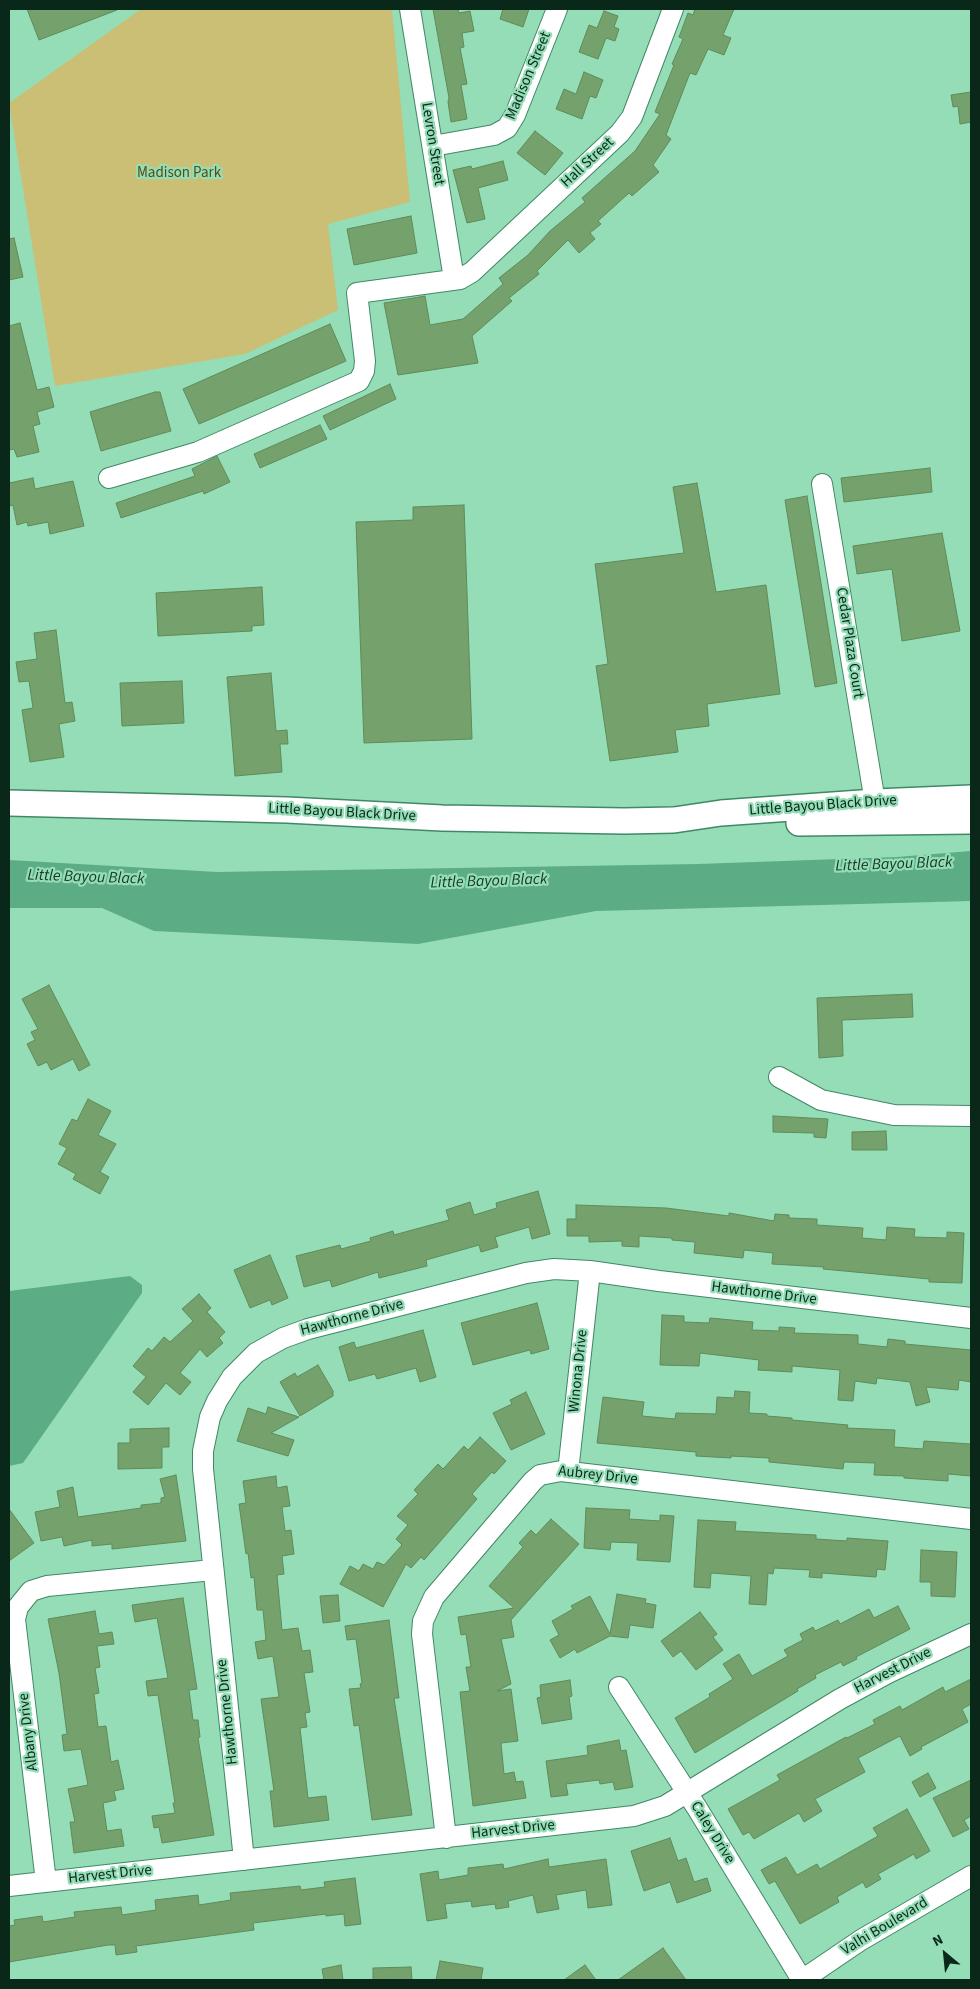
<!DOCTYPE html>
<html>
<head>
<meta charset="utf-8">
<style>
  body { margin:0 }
  #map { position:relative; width:980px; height:1989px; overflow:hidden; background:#94ddb7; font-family:"Source Sans 3",sans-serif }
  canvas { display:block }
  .frame { position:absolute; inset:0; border:10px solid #09281a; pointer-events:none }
  .north { position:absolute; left:920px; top:1929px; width:50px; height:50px; -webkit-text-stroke:4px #94ddb7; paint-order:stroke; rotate:332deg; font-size:14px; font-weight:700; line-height:20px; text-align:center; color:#09281a }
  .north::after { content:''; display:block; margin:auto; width:18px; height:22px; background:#09281a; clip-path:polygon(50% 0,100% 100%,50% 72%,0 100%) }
</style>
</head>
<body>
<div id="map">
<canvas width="980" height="1989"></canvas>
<div class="frame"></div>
<div class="north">N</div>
</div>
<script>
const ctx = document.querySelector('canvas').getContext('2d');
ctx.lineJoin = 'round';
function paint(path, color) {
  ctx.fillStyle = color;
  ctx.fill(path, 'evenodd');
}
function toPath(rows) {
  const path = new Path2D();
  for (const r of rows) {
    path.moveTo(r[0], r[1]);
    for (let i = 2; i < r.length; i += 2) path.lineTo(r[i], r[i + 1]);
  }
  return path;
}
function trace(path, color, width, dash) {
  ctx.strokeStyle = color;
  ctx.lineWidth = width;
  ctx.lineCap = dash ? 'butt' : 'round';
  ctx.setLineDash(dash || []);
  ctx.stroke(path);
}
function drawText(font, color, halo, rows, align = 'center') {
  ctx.font = font + ' "Source Sans 3",sans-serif';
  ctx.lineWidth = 4.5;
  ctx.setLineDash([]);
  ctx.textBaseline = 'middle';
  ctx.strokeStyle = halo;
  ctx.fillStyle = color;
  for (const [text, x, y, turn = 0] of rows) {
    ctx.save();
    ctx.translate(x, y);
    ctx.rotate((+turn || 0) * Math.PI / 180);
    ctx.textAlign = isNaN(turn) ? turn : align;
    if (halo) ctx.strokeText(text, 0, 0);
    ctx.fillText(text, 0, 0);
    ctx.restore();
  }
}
paint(toPath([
  [141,9,392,9,410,202,328,224,338,310,245,354,55,386,9,103]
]), '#cabf74');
paint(toPath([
  [971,851,971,901,596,911,418,944,154,931,102,908,9,908,9,860,217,872,698,864,897,857],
  [130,1276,142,1285,142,1293,23,1463,9,1466,9,1291]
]), '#5cac85');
const building = toPath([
  [27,9,117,9,117,10,39,40,27,9],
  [433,9,458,9,459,13,470,11,474,31,462,33,464,47,460,48,467,84,461,85,467,119,451,122,448,102,449,98,433,9],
  [503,9,529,9,523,27,500,19,503,9],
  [695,9,734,9,723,35,731,38,724,55,708,49,696,75,690,73,666,135,671,139,653,165,659,172,632,196,629,193,598,221,601,224,590,233,595,239,579,253,568,240,537,271,539,274,509,298,512,301,472,336,478,363,398,375,384,303,425,296,430,325,463,319,503,284,499,278,528,255,550,231,585,202,582,198,635,151,660,114,655,112,674,65,672,64,683,39,679,37,688,13,693,15,695,9],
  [604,11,618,16,614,27,619,29,615,41,606,38,598,59,579,52,589,25,597,28,604,11],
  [584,72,603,80,596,98,590,96,582,119,556,109,564,89,576,94,584,72],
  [971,92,971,122,960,124,958,106,953,107,951,95,971,92],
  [535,131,563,153,545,175,517,153,535,131],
  [503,161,508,180,478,188,485,219,467,223,453,170,471,166,472,169,503,161],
  [411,216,417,253,354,265,347,229,411,216],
  [14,238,23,277,9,280,9,239,14,238],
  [20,323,37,390,49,387,54,407,37,412,40,424,33,426,39,452,17,457,14,449,9,450,9,326,20,323],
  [330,324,346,361,199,424,183,389,330,324],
  [390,384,396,399,330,430,323,416,390,384],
  [155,392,160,392,171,431,101,451,90,412,155,392],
  [320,425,327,439,260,468,254,454,320,425],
  [217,456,230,482,204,494,203,491,121,518,116,503,195,476,192,469,217,456],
  [930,468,932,492,844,502,841,478,930,468],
  [33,478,35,489,73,481,84,526,50,534,48,522,28,526,27,522,17,525,13,505,9,506,9,483,33,478],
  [697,483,716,592,766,585,780,694,707,704,709,726,675,730,678,752,610,761,596,666,608,664,595,564,684,553,673,487,697,483],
  [807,496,837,683,815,687,785,500,807,496],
  [464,505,472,739,364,743,356,522,413,520,413,507,464,505],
  [942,533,960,631,902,641,892,569,857,574,853,546,942,533],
  [262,587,264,625,252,626,252,631,158,636,156,593,262,587],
  [56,630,65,703,72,702,75,721,59,724,64,757,30,762,22,710,33,708,29,681,19,682,16,662,37,659,34,633,56,630],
  [271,673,276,731,287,730,288,744,280,744,282,772,235,776,227,677,271,673],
  [182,681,184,723,122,726,120,683,182,681],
  [49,985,90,1065,79,1071,73,1059,51,1070,47,1062,38,1066,27,1044,35,1040,31,1032,38,1029,22,999,49,985],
  [912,994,913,1017,842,1020,843,1056,819,1058,817,998,912,994],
  [88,1099,111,1111,98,1135,116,1144,100,1172,109,1177,100,1194,73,1179,76,1174,58,1164,67,1148,59,1144,72,1119,77,1121,88,1099],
  [773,1116,828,1119,826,1138,814,1137,814,1133,773,1132,773,1116],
  [886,1131,887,1150,852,1150,852,1132,886,1131],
  [538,1191,550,1234,532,1239,529,1227,495,1237,498,1247,481,1252,479,1245,426,1260,427,1266,379,1278,378,1272,332,1287,330,1280,304,1287,296,1256,340,1245,341,1249,371,1241,370,1238,393,1231,394,1235,449,1220,446,1210,470,1202,474,1215,497,1208,496,1203,538,1191],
  [576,1205,666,1208,729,1216,729,1213,774,1221,775,1214,789,1215,789,1218,817,1219,817,1225,863,1228,862,1238,886,1240,887,1227,915,1229,914,1237,947,1238,947,1232,964,1233,962,1283,929,1282,929,1279,823,1269,824,1267,772,1264,773,1253,744,1250,743,1258,694,1253,695,1242,672,1240,672,1238,639,1236,639,1247,622,1246,622,1241,589,1242,589,1236,567,1236,567,1219,576,1219,576,1205],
  [270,1255,288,1298,272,1305,270,1300,250,1308,234,1270,270,1255],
  [199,1294,211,1308,207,1312,225,1332,219,1338,223,1343,207,1357,200,1349,180,1373,191,1382,180,1395,166,1383,148,1405,133,1392,146,1377,133,1366,148,1348,152,1351,164,1337,170,1342,193,1321,182,1309,199,1294],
  [537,1303,549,1349,531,1354,530,1350,473,1365,461,1323,537,1303],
  [662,1315,684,1316,684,1322,709,1323,710,1318,753,1322,752,1330,779,1331,779,1327,795,1328,794,1333,858,1335,858,1344,887,1347,888,1339,905,1341,905,1344,971,1350,971,1382,959,1380,958,1390,926,1387,930,1402,916,1406,910,1382,877,1378,876,1384,855,1381,853,1401,838,1400,840,1370,792,1366,792,1372,758,1370,759,1360,700,1353,699,1366,660,1365,662,1315],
  [423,1330,436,1377,420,1382,416,1368,377,1379,375,1374,349,1381,339,1347,354,1342,356,1348,423,1330],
  [318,1365,333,1391,333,1396,300,1416,280,1382,295,1373,297,1377,318,1365],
  [735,1391,750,1392,749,1413,767,1414,767,1416,792,1418,792,1420,848,1425,847,1428,895,1430,894,1447,923,1449,924,1441,971,1444,971,1476,948,1474,948,1481,904,1478,904,1476,874,1475,875,1463,844,1462,843,1469,769,1462,769,1458,731,1456,731,1458,696,1456,696,1452,597,1443,603,1397,644,1402,642,1416,675,1419,676,1413,716,1414,717,1397,734,1398,735,1391],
  [526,1392,545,1434,511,1450,493,1413,512,1404,510,1400,526,1392],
  [268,1407,299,1417,271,1433,294,1440,288,1456,237,1441,248,1408,266,1414,268,1407],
  [169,1428,169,1447,162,1447,162,1468,118,1469,118,1443,130,1443,130,1429,169,1428],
  [480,1437,506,1461,494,1474,492,1472,472,1494,477,1499,424,1560,421,1557,411,1568,406,1564,383,1607,340,1584,350,1566,359,1571,363,1564,373,1569,377,1562,384,1565,402,1545,396,1539,408,1525,397,1516,418,1494,414,1490,438,1464,443,1469,464,1446,468,1450,480,1437],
  [176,1475,186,1541,112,1549,112,1544,92,1546,92,1540,64,1546,62,1537,41,1541,35,1512,60,1507,57,1491,73,1487,78,1517,141,1508,141,1505,161,1503,161,1498,165,1497,160,1479,176,1475],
  [276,1476,277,1488,287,1486,290,1506,282,1507,285,1531,291,1530,294,1554,282,1556,284,1574,277,1575,282,1630,298,1628,302,1651,310,1650,313,1672,304,1673,310,1712,305,1713,307,1727,300,1728,308,1798,326,1796,329,1820,274,1827,270,1791,274,1791,261,1699,279,1697,273,1656,258,1659,255,1642,266,1640,263,1610,257,1610,254,1577,251,1578,248,1553,246,1554,239,1504,246,1503,243,1481,276,1476],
  [586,1508,630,1510,629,1519,660,1521,660,1515,674,1516,670,1562,637,1560,638,1543,611,1542,610,1550,584,1548,586,1508],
  [9,1509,34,1543,9,1561,9,1509],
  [551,1519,579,1544,511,1620,514,1637,501,1639,511,1684,497,1691,511,1689,518,1741,501,1743,504,1774,514,1772,516,1782,523,1781,526,1798,473,1806,460,1692,470,1691,466,1667,471,1667,466,1634,461,1635,458,1617,514,1608,489,1586,523,1547,519,1543,531,1530,536,1535,551,1519],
  [698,1520,736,1522,735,1531,816,1535,816,1539,847,1541,847,1538,888,1541,885,1570,877,1569,876,1577,822,1573,822,1578,809,1577,810,1570,774,1568,773,1574,768,1573,766,1605,749,1604,751,1576,711,1573,710,1588,694,1587,698,1520],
  [921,1550,957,1552,955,1597,931,1596,931,1582,920,1582,921,1550],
  [617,1594,646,1599,645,1603,656,1605,653,1628,630,1625,628,1638,610,1636,577,1653,575,1649,560,1658,550,1640,559,1635,552,1621,573,1609,571,1606,590,1596,610,1634,617,1594],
  [338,1595,340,1621,323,1623,320,1596,338,1595],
  [183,1598,197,1689,189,1690,193,1720,198,1720,200,1737,198,1738,214,1835,162,1843,159,1827,154,1828,152,1816,175,1813,173,1803,175,1803,158,1695,148,1696,146,1681,168,1678,157,1618,135,1622,132,1605,183,1598],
  [898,1606,910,1629,856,1657,857,1659,843,1666,841,1662,815,1675,816,1678,797,1689,798,1691,695,1753,675,1718,710,1697,709,1694,733,1679,723,1664,739,1654,752,1676,788,1656,784,1650,803,1640,800,1634,813,1627,815,1631,838,1620,840,1624,869,1609,874,1618,898,1606],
  [95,1611,99,1634,112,1632,114,1644,97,1646,100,1667,95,1668,99,1693,94,1694,98,1727,106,1726,111,1762,118,1760,124,1789,114,1791,116,1800,103,1803,107,1831,121,1829,124,1846,74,1853,70,1822,75,1822,68,1789,88,1785,81,1749,64,1751,62,1735,67,1734,59,1673,48,1619,95,1611],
  [700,1612,717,1634,713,1637,723,1650,696,1670,681,1651,673,1657,661,1641,700,1612],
  [389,1620,399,1698,394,1698,412,1815,372,1820,359,1725,354,1726,349,1689,361,1688,360,1684,362,1683,356,1639,347,1640,345,1626,389,1620],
  [971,1679,971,1704,962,1709,968,1722,921,1747,922,1749,910,1756,900,1736,858,1758,865,1772,815,1799,822,1811,804,1822,799,1813,754,1839,749,1832,743,1835,728,1809,780,1780,777,1775,846,1737,847,1738,875,1724,873,1720,900,1706,902,1710,943,1687,945,1692,971,1679],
  [570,1680,572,1696,569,1697,572,1719,542,1724,537,1698,541,1697,540,1685,570,1680],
  [619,1740,621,1751,626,1750,633,1787,615,1790,613,1782,600,1784,599,1780,566,1784,568,1795,551,1797,546,1761,588,1755,587,1746,619,1740],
  [928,1773,936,1788,920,1797,912,1782,928,1773],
  [971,1780,971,1816,964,1820,969,1829,953,1837,933,1798,971,1780],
  [907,1809,930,1851,916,1859,914,1854,878,1874,881,1879,866,1888,863,1882,837,1897,839,1902,800,1924,775,1881,769,1884,761,1870,786,1857,797,1875,817,1864,820,1869,878,1836,873,1828,907,1809],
  [670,1838,678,1861,686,1858,694,1882,707,1878,711,1891,677,1903,670,1882,644,1891,631,1851,670,1838],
  [548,1859,549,1867,606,1859,612,1905,588,1908,586,1890,556,1895,559,1909,537,1913,533,1895,508,1901,509,1907,496,1909,495,1904,472,1907,471,1901,445,1904,447,1918,427,1921,420,1874,438,1871,439,1880,468,1875,468,1868,503,1864,504,1869,548,1859],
  [355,1878,361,1924,345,1926,344,1914,326,1916,326,1914,253,1923,254,1930,136,1946,137,1952,116,1955,115,1945,108,1945,9,1962,9,1926,15,1925,14,1920,42,1916,43,1922,75,1917,74,1912,121,1907,122,1915,156,1910,155,1900,198,1895,199,1905,231,1900,230,1893,300,1886,301,1890,325,1887,324,1882,355,1878],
  [663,1948,686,1980,618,1980,663,1948],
  [440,1961,483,1968,481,1980,436,1980,440,1961],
  [341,1965,343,1980,324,1980,322,1969,341,1965],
  [585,1965,596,1980,564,1980,585,1965],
  [411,1967,412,1980,373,1980,373,1968,411,1967]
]);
paint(building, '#74a16c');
trace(building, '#5f8b58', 1);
const minor = toPath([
  [410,9,454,279],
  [433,146,494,135,507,128,515,115,557,9],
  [109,478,198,452,359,381,364,371,365,361,357,293,460,279,472,272,620,133,632,117,673,9],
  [822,484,875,802],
  [779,1077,821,1100,894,1115,971,1116],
  [568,1472,590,1271],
  [619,1687,697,1808,802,1980],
  [446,1838,422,1634,423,1621,434,1597,533,1481,540,1475,561,1471,971,1519],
  [244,1860,203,1469,203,1451,210,1417,217,1401,232,1377,256,1353,283,1338,308,1329,526,1273,554,1269,590,1271,659,1281,971,1318],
  [46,1882,15,1619,18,1607,31,1591,47,1586,213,1570],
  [9,1886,634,1816,665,1806,840,1699,888,1673,971,1634],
  [802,1980,861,1940,971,1876]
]);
const major = toPath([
  [9,803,287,810,442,818,624,821,674,820,721,813,875,802,971,798],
  [799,823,971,821]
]);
trace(minor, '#408866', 22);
trace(major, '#408866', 28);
trace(minor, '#fff', 20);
trace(major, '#fff', 25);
drawText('15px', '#09281a', '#94ddb7', [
  ["Madison Street",529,76,-67],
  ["Levron Street",432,144,81],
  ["Hall Street",588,163,-43],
  ["Cedar Plaza Court",849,643,81],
  ["Little Bayou Black Drive",823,806,-4],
  ["Little Bayou Black Drive",342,813,3],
  ["Hawthorne Drive",764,1294,7],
  ["Hawthorne Drive",352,1318,-15],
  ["Winona Drive",579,1371,-84],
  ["Aubrey Drive",598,1476,6],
  ["Harvest Drive",893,1671,-27],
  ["Hawthorne Drive",228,1712,-96],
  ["Albany Drive",29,1732,-97],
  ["Harvest Drive",513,1830,-6],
  ["Caley Drive",712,1833,58],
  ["Harvest Drive",110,1875,-6],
  ["Valhi Boulevard",885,1927,-31]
]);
drawText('15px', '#554c11', '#94ddb7', [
  ["Madison Park",179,174]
]);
drawText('italic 16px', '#153828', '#94ddb7', [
  ["Little Bayou Black",894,865,-2],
  ["Little Bayou Black",86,878,2],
  ["Little Bayou Black",489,882,-2]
]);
</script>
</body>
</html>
